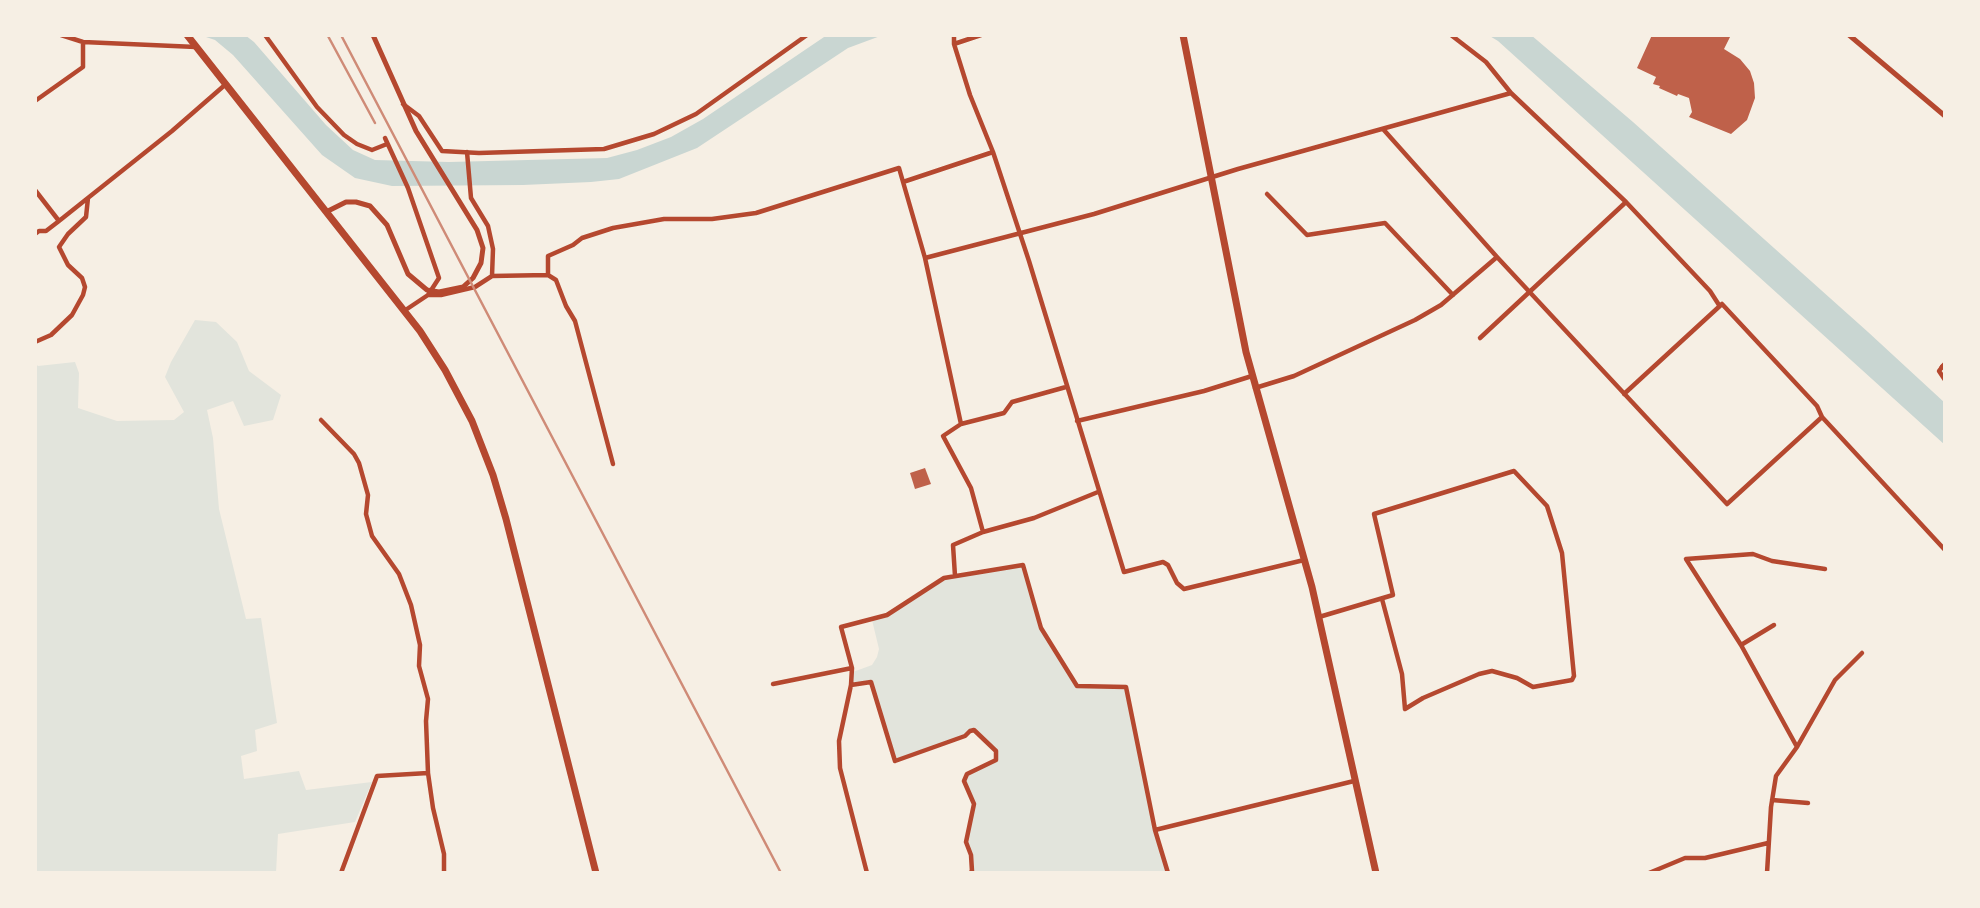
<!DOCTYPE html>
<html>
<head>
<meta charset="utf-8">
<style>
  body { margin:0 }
  #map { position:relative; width:1980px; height:908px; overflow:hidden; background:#f6efe4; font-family:"Times New Roman",serif }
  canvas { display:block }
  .frame { position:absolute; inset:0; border:37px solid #f6efe4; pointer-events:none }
</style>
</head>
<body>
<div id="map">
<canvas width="1980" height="908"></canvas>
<div class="frame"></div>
</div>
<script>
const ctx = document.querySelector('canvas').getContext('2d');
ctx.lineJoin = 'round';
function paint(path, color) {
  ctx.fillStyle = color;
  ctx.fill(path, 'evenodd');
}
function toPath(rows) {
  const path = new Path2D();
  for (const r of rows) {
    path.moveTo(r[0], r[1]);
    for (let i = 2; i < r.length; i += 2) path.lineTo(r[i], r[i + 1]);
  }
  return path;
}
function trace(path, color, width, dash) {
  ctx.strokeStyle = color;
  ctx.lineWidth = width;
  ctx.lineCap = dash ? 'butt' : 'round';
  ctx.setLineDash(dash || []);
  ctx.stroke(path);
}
paint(toPath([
  [195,320,216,322,237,342,249,371,281,395,273,420,244,426,233,401,207,410,213,438,219,509,246,619,261,618,277,723,255,730,257,751,241,756,244,779,299,771,306,790,372,782,355,822,278,834,276,873,35,873,35,363,38,366,75,362,79,373,78,408,117,421,174,420,184,412,165,377,171,362],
  [1023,565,1041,628,1077,686,1126,687,1155,830,1168,873,974,873,966,842,974,804,964,781,967,774,996,760,996,751,974,730,965,736,895,761,871,682,851,685,853,672,872,665,877,657,879,649,872,620,887,615,944,578]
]), '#e2e4dc');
paint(toPath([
  [179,35,245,35,254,42,326,125,353,150,375,160,449,162,607,158,637,150,671,137,703,119,827,35,883,35,848,48,697,148,619,179,591,182,523,185,392,186,355,178,322,155,233,55,215,40,203,36],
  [1488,35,1531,35,1633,122,1868,332,1945,403,1945,445,1498,41]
]), '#c9d6d2');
paint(toPath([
  [1652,35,1731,35,1724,49,1740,59,1750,71,1754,83,1755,98,1747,120,1731,134,1689,117,1692,112,1689,98,1678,94,1677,96,1659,88,1660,86,1653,84,1656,77,1637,68],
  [925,468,931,484,915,489,910,473]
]), '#bf614a');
trace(toPath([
  [61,35,83,42,196,47],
  [265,35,317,107,344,135,357,144,372,150,387,144],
  [954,35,954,44,970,95,993,152,1029,261,1124,572,1163,562,1168,565,1177,583,1184,589,1304,560],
  [954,44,981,35],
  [1511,93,1626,202,1710,291,1719,305],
  [35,101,83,67,83,43],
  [403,104,419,116,442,151,479,153,604,149,654,134,696,114,807,35],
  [1383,129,1497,257,1727,504,1822,417,1817,406,1722,304,1624,394],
  [385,138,408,188,439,278,428,295,404,311],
  [903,182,993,152],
  [35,190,59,221],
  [1267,194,1307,235,1385,223,1453,295],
  [35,234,39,231,46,231,59,221,172,131,226,84],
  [925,258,1094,214,1238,169,1511,93,1486,62,1451,35],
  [548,275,548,256,573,245,582,238,613,228,664,219,712,219,756,213,899,168,925,258,961,424,943,436,971,488,983,532,953,545,955,576],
  [492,276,548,275,556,280,566,306,575,321,613,464],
  [428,295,441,295,475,287,492,276,493,249,488,226,471,198,467,152],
  [1480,338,1626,202],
  [35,342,51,335,72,315,83,295,85,287,82,278,68,265,59,247,68,234,86,217,88,198],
  [1942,367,1939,371,1945,380],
  [1255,388,1294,376,1415,320,1441,305,1497,257],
  [1822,417,1945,550],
  [321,420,354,454,359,463,368,495,366,514,372,536,399,574,411,605,420,645,419,666,428,699,426,721,428,773,433,808,444,854,444,873],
  [1077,421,1204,391,1252,376],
  [961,424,1004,413,1012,402,1066,387],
  [983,532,1034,518,1098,492],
  [1319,617,1393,595,1374,514,1514,471,1547,506,1562,553,1574,676,1572,680,1533,687,1517,678,1492,671,1479,674,1423,698,1405,709,1402,674,1382,599],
  [1741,645,1774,625],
  [773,684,852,668],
  [851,685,871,682,895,761,965,736,970,731,974,730,996,751,996,760,967,774,964,781,974,804,966,842,971,855,972,871,970,873],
  [1797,747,1741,645,1686,559,1753,554,1772,561,1825,569],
  [1772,800,1808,803],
  [1155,830,1354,781],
  [341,873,377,776,428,773],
  [867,873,840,768,839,741,851,685,852,668,841,627,887,615,944,578,1023,565,1041,628,1077,686,1126,687,1155,830,1168,873],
  [1649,873,1685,858,1705,858,1768,843],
  [1767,873,1771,807,1776,776,1797,747,1835,680,1862,653]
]), '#b5482f', 4.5);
trace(toPath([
  [1849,35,1945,116],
  [326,212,346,202,356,202,370,206,387,225,408,274,427,290,439,292,463,287,473,278,481,263,483,248,477,230,416,131,373,35],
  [1942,367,1945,364]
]), '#b5482f', 5);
trace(toPath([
  [187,35,420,331,445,370,472,421,493,475,506,519,596,873],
  [1183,35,1246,352,1312,587,1376,873]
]), '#b5482f', 7);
trace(toPath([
  [341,35,781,873],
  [328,36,375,123]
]), '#cf8b77', 2.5);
</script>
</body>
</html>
